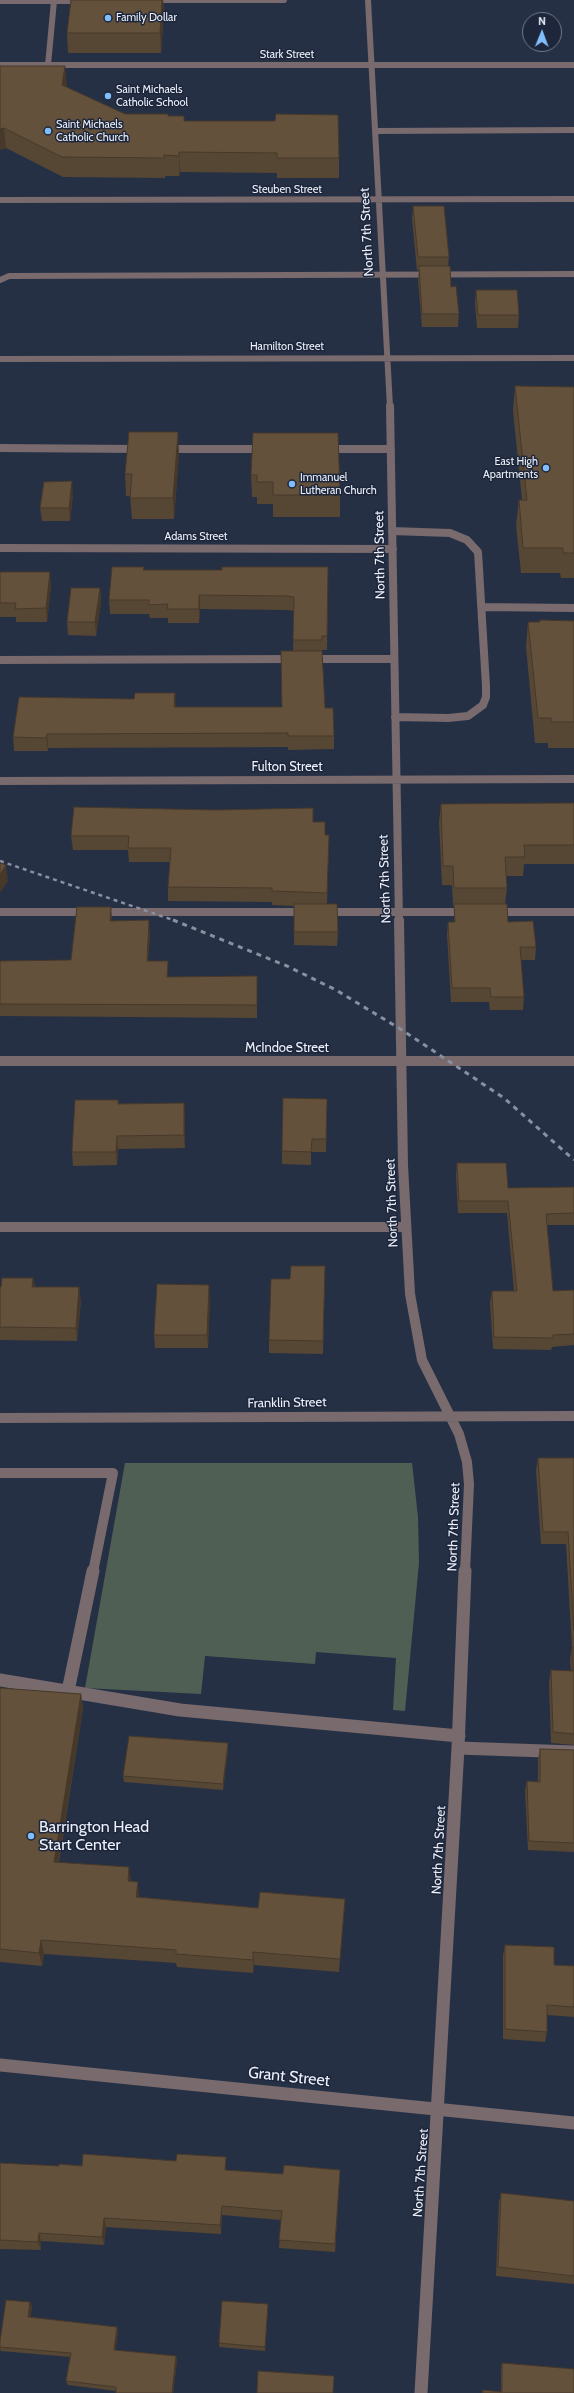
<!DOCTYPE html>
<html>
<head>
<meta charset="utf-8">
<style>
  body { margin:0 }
  #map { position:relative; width:574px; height:2393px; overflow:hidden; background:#263045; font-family:Cabin,sans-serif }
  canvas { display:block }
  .north { position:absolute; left:522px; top:12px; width:40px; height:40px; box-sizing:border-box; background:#1d263a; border:1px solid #707788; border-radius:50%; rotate:1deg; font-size:11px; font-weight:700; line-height:16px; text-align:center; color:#ecf1fc }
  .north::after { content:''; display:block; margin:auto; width:14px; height:18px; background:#80bdfa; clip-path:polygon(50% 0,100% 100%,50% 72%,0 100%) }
</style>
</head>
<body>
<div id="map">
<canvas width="574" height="2393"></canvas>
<div class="north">N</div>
</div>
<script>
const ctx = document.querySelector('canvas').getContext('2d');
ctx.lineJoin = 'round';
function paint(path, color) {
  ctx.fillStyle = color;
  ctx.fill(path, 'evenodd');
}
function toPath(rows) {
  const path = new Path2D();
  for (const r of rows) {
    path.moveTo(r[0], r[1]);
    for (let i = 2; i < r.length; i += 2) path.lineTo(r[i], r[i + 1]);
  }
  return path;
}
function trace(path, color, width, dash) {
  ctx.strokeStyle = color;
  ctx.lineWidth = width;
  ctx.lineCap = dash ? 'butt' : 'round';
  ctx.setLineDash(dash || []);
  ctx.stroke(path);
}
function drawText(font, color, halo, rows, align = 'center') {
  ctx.font = font + ' Cabin,sans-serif';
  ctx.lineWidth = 3;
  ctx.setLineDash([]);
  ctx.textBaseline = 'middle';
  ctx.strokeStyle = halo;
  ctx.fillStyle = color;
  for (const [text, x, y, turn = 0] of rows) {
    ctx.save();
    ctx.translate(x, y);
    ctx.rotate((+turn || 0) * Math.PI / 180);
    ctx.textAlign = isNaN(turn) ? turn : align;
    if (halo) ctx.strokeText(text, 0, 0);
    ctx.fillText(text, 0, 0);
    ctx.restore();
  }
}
paint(toPath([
  [125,1463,412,1463,418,1517,419,1563,405,1711,393,1710,396,1658,316,1652,315,1664,205,1656,201,1694,85,1688]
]), '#4f5f54');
trace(toPath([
  [150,0,284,0],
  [368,0,390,407],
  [0,1,84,1],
  [0,65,574,65],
  [48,65,54,1],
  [376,131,574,130],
  [0,200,574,199],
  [0,280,9,276,574,274],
  [0,359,574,358]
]), '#786a6d', 6);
trace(toPath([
  [390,406,399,921],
  [0,448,139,449],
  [165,449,265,449],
  [325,449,391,449],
  [392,531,450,533,467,540,478,552,486,686,486,697,483,705,468,716,448,718,395,717],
  [0,548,393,549],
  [482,607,574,608],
  [310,659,394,659],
  [0,660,294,659],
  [0,781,574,779],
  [0,912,308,912],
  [324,912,466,912],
  [494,912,574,912]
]), '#786a6d', 8);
trace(toPath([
  [399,920,403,1165,410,1294,422,1360,459,1434,467,1462,469,1484,465,1572],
  [0,1061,574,1061],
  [0,1227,406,1227],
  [0,1418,574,1416],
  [0,1473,113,1473,93,1572]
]), '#786a6d', 10);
trace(toPath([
  [0,1680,180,1710,459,1736],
  [68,1691,93,1571],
  [458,1748,574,1752],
  [0,2065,574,2123],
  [421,2393,458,1748,465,1571]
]), '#786a6d', 13);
trace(toPath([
  [0,861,176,921]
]), '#8991a1', 2.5, [4, 4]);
trace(toPath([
  [173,920,287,966,336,990,402,1030,504,1098,574,1160]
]), '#8991a1', 3, [5, 5]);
paint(toPath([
  [71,0,163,0,164,9,161,53,68,53,67,33],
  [0,66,67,86,66,87,125,114,168,116,184,116,184,121,339,158,339,178,277,178,277,173,180,172,179,176,165,176,165,178,63,177,6,148,0,150],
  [413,206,449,257,448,266,451,287,459,314,458,327,422,327,418,279,419,270,417,270,412,219],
  [476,290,519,315,518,328,477,328,475,303],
  [515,386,574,387,574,578,561,578,560,573,521,573,516,525,519,500,522,500,513,411],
  [253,433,340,495,340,517,273,517,273,504,257,504,257,497,252,497,251,475],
  [179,454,174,519,132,519,130,496,126,496,125,474],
  [73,495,70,521,42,521,40,508],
  [328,567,327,650,322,650,322,651,325,708,334,736,334,749,288,750,288,747,48,748,48,751,14,751,13,737,176,707,282,707,281,651,293,651,294,611,287,610,200,609,199,623,168,623,168,618,150,618,149,614,110,614,109,600,144,570,222,570],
  [0,572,51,586,47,622,16,622,16,617,0,617],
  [100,588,101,602,96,636,68,635,67,622],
  [540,620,574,621,574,748,548,748,548,743,535,743,526,647,528,622,540,622],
  [574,803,574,864,524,864,523,876,506,876,507,888,505,904,508,922,536,947,535,960,521,960,524,997,523,1010,490,1010,489,1002,451,1002,447,935,448,922,454,922,454,906,453,906,452,885,442,885,439,822,441,804],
  [313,822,325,835,329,835,327,904,338,932,337,946,294,945,294,906,272,905,272,902,168,901,168,887,170,862,129,862,128,850,73,850,71,836],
  [112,921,150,933,148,961,168,961,168,977,257,976,257,1018,0,1016,0,961,71,960],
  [327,1099,326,1152,311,1152,311,1165,282,1164,282,1151],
  [118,1100,119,1104,184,1103,185,1148,118,1149,117,1165,73,1166,72,1152],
  [457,1163,508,1188,574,1187,574,1225,547,1225,553,1291,574,1290,574,1345,552,1347,551,1350,493,1349,490,1303,492,1291,514,1291,507,1213,458,1213,456,1175],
  [325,1266,323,1354,269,1353,269,1340,290,1279],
  [33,1278,35,1287,81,1300,77,1341,0,1340,0,1287],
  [210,1298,208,1348,155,1348,154,1335],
  [538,1458,574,1458,574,1745,551,1743,549,1682,551,1670,571,1671,570,1659,572,1648,566,1544,541,1544,536,1470],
  [0,1688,81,1694,83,1709,59,1862,131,1881,139,1896,139,1897,258,1908,345,1899,339,1972,254,1965,253,1973,177,1967,176,1963,44,1954,42,1966,0,1962],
  [228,1743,228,1749,223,1790,124,1782,123,1776],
  [540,1749,574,1750,574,1852,528,1850,525,1790,527,1781,538,1782,538,1759],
  [505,1945,554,1965,574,1966,574,2017,547,2015,547,2032,545,2042,503,2039,503,1955],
  [226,2157,226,2170,283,2174,340,2170,335,2252,279,2248,281,2220,222,2215,221,2234,106,2227,104,2245,41,2241,41,2250,0,2249,0,2163,59,2166,176,2161],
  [501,2193,574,2201,574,2284,496,2276,499,2202],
  [32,2306,30,2317,117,2327,118,2331,115,2350,176,2356,177,2360,173,2393,116,2393,116,2391,68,2385,66,2381,70,2357,1,2351,0,2349,0,2341],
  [268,2309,265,2351,219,2347,219,2343],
  [502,2363,574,2393,482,2393,483,2390,501,2392,501,2370]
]), '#564634');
paint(toPath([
  [162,0,163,0,164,9,161,53,160,33],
  [65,66,67,86,64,105,62,85],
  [4,128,6,148,0,150,0,129],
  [179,152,180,172,179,176],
  [178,432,179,454,174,519,173,498],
  [72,481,73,495,70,521,69,508],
  [50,572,51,586,47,622,46,608],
  [100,588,101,602,96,636,95,622],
  [199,595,200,609,199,623],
  [175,693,176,707,174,707],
  [47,734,48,748,48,751,46,738],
  [6,865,8,881,0,893,0,875],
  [111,907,112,919,111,933,110,921],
  [149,920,150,933,147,973,147,961],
  [168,961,168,973,167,989,167,977],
  [184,1103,185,1117,185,1148,184,1135],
  [117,1136,118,1149,117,1165,116,1152],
  [33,1278,35,1291,32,1287],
  [209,1285,210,1298,208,1348,207,1335],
  [79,1287,81,1300,77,1341,76,1328],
  [81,1694,83,1709,56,1876,54,1862],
  [228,1743,228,1749,223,1790,223,1784],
  [129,1867,131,1881,128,1881],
  [138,1882,139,1896,138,1910,136,1897],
  [41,1940,44,1954,42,1966,39,1953],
  [253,1952,254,1965,253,1973],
  [226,2157,226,2166,225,2179,225,2170],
  [222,2206,222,2215,221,2234,220,2225],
  [104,2218,106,2227,104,2245,102,2237],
  [39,2233,41,2241,41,2250,38,2242],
  [30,2302,32,2306,30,2321,28,2317],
  [117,2327,118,2331,115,2354,114,2350],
  [176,2356,177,2360,173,2393,172,2393]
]), '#46392a');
const building = toPath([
  [71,0,162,0,160,33,67,33,71,0],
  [0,66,65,66,62,85,125,114,168,114,168,116,184,116,184,121,275,121,276,114,338,115,339,158,277,158,277,153,179,152,179,156,164,155,164,158,62,157,4,128,0,129,0,66],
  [413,206,444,206,449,257,418,257,413,206],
  [419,266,450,266,451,287,456,286,459,314,422,314,419,266],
  [476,290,517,290,519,315,478,315,476,290],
  [515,386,574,387,574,553,563,553,563,548,523,548,519,500,527,500,515,386],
  [129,432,178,432,173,498,130,498,132,474,125,474,129,432],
  [253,433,338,433,340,495,273,495,273,482,257,482,257,475,251,475,253,433],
  [72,481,69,508,40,508,44,482,72,481],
  [112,567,144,567,143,570,222,570,222,567,328,567,327,636,322,636,322,640,293,640,294,597,287,596,199,595,199,609,167,609,168,604,149,605,149,600,109,600,112,567],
  [0,572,50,572,46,608,15,609,16,603,0,603,0,572],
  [71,588,100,588,95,622,67,622,71,588],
  [540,620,574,621,574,722,551,722,551,718,538,718,528,622,540,622,540,620],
  [281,651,322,651,325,708,333,708,334,736,288,736,288,733,47,734,46,738,13,737,19,697,134,699,135,693,175,693,174,707,282,707,281,651],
  [574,803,574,845,524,845,525,857,505,857,507,888,454,888,453,866,443,866,441,804,574,803],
  [74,807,216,810,313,808,313,822,325,822,325,835,329,835,327,893,272,891,272,888,168,887,171,848,128,848,129,836,71,836,74,807],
  [0,863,6,865,0,875,0,863],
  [294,904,337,904,338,932,294,932,294,904],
  [454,904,507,904,508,922,533,921,536,947,520,947,524,997,491,997,490,988,452,988,448,922,455,922,454,904],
  [77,907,111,907,110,921,149,920,147,961,168,961,167,977,257,976,257,1005,0,1004,0,961,71,960,77,907],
  [283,1098,327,1099,326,1139,312,1139,311,1152,282,1151,283,1098],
  [75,1100,118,1100,118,1104,184,1103,184,1135,117,1136,116,1152,72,1152,75,1100],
  [457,1163,506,1163,508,1188,574,1187,574,1213,546,1214,553,1291,574,1290,574,1334,553,1335,553,1338,494,1337,492,1291,517,1291,508,1201,459,1201,457,1163],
  [291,1266,325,1266,323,1341,269,1340,271,1279,290,1279,291,1266],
  [2,1278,33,1278,32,1287,79,1287,76,1328,0,1327,0,1287,1,1287,2,1278],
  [157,1284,209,1285,207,1335,154,1335,157,1284],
  [538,1458,574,1458,574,1630,568,1532,543,1532,538,1458],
  [572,1647,574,1647,574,1734,553,1732,551,1670,573,1671,572,1647],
  [0,1688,81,1694,54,1862,129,1867,128,1881,138,1882,136,1897,258,1908,260,1892,345,1899,340,1959,253,1952,253,1960,176,1954,176,1950,41,1940,39,1953,0,1949,0,1688],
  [129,1736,228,1743,223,1784,123,1776,129,1736],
  [540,1749,574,1750,574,1843,529,1841,527,1781,540,1782,540,1749],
  [505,1945,554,1947,554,1965,574,1966,574,2007,547,2005,547,2032,505,2029,505,1945],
  [83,2154,176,2161,177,2154,226,2157,225,2170,283,2174,284,2165,340,2170,335,2244,279,2240,282,2211,222,2206,220,2225,104,2218,102,2237,39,2233,38,2242,0,2240,0,2163,59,2166,59,2164,82,2166,83,2154],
  [501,2193,574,2201,574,2276,498,2267,501,2193],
  [6,2300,30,2302,28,2317,117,2327,114,2350,176,2356,172,2393,116,2393,116,2387,66,2381,71,2353,0,2347,0,2341,6,2300],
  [222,2301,268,2304,265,2347,219,2343,222,2301],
  [502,2363,574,2369,574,2393,483,2393,483,2390,502,2392,502,2363],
  [258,2371,334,2376,333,2393,257,2393,258,2371]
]);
paint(building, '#64513c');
trace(building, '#46392a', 1);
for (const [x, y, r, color] of [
  [108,18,4,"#80bdfa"],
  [108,96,4,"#80bdfa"],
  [48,131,4,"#80bdfa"],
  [546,468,4,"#80bdfa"],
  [292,484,4,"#80bdfa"],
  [31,1836,4,"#80bdfa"]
]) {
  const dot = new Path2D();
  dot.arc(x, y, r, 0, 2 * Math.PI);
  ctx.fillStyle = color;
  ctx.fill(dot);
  trace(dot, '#1d263a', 1.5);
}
drawText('11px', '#ecf1fc', '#1d263a', [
  ["Family Dollar",116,18],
  ["Saint Michaels",116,90],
  ["Catholic School",116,103],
  ["Saint Michaels",56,125],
  ["Catholic Church",56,138],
  ["East High",538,462,"right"],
  ["Apartments",538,475,"right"],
  ["Immanuel",300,478],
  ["Lutheran Church",300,491]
], 'left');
drawText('11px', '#ecf1fc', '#1d263a', [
  ["Stark Street",287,55],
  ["Steuben Street",287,190],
  ["Hamilton Street",287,347],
  ["Adams Street",196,537]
]);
drawText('13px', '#ecf1fc', '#1d263a', [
  ["North 7th Street",367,232,-93],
  ["North 7th Street",380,555,-91],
  ["Fulton Street",287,767],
  ["North 7th Street",385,879,-92],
  ["McIndoe Street",287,1048],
  ["North 7th Street",392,1203,-92],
  ["Franklin Street",287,1403,-1],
  ["North 7th Street",454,1527,-88],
  ["North 7th Street",439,1850,-87],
  ["North 7th Street",421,2173,-86]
]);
drawText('16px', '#ecf1fc', '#1d263a', [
  ["Barrington Head",39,1827],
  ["Start Center",39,1845]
], 'left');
drawText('16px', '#ecf1fc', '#1d263a', [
  ["Grant Street",289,2077,6]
]);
</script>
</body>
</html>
